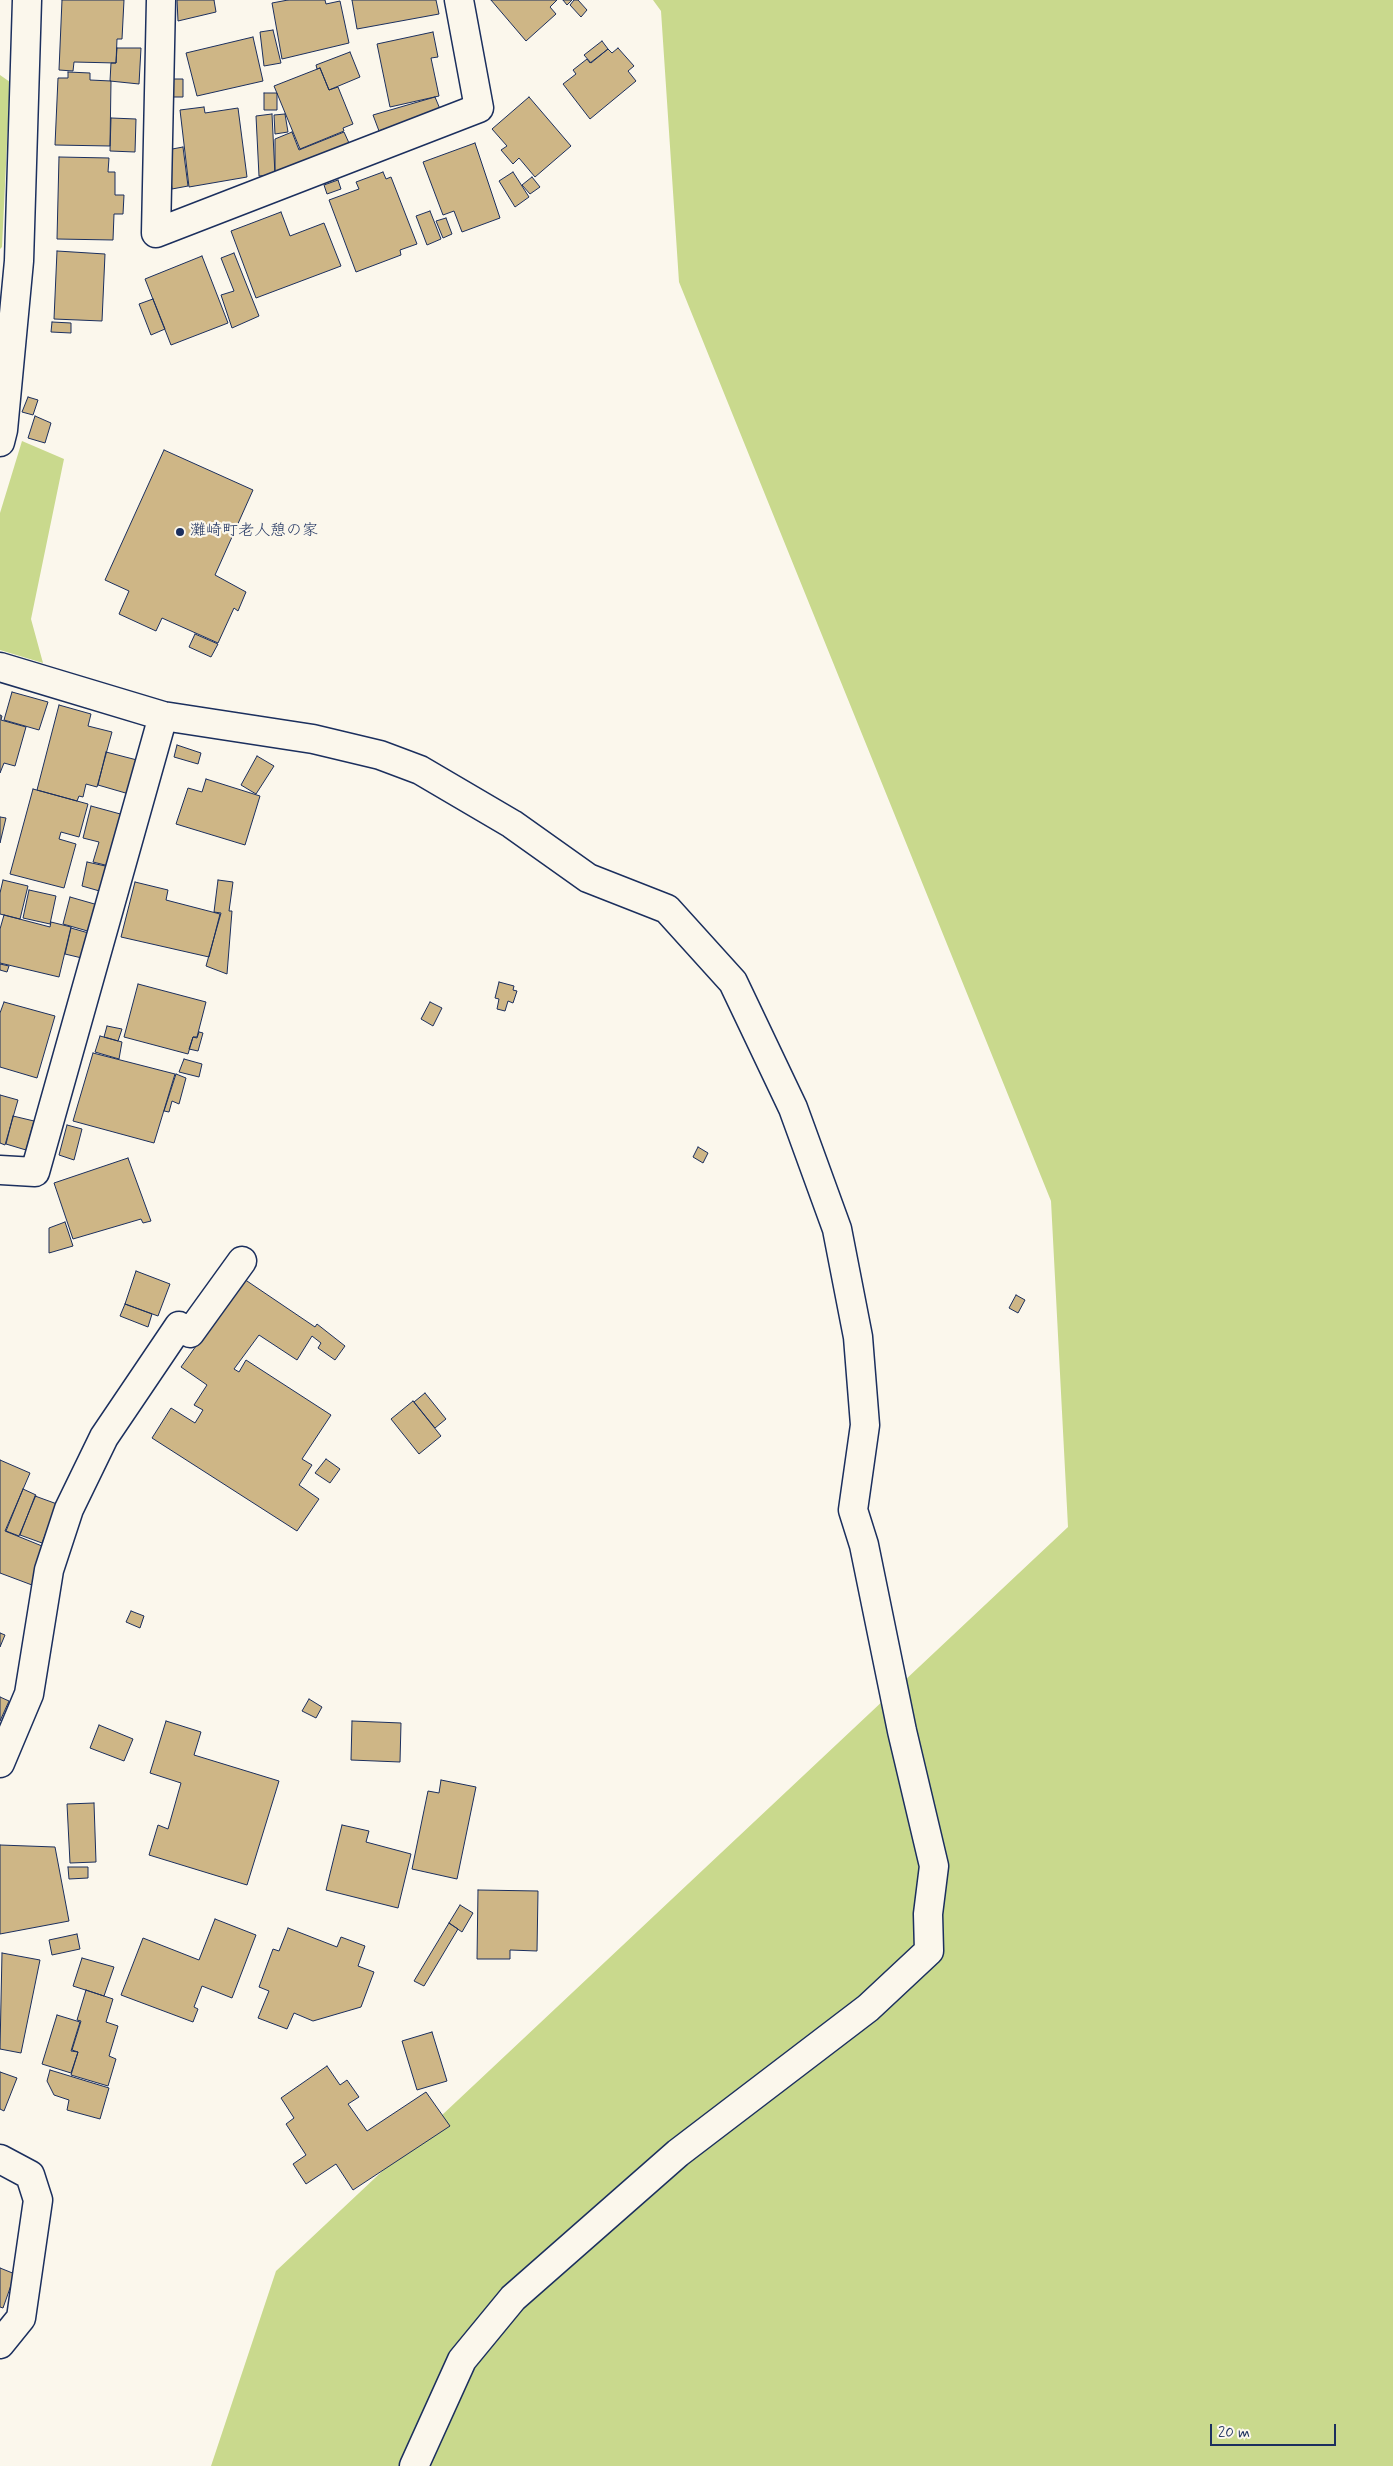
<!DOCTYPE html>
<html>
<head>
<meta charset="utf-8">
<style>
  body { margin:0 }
  #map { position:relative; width:1393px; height:2466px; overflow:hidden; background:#fbf7ec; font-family:Mynerve,sans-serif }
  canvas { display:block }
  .scale { position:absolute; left:1210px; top:2424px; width:126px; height:22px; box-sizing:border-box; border:2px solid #1b2f5e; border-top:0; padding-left:6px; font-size:15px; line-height:18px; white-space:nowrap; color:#1b2f5e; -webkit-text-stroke:4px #fbf7ec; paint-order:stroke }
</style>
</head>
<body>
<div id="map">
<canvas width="1393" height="2466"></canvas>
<div class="scale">20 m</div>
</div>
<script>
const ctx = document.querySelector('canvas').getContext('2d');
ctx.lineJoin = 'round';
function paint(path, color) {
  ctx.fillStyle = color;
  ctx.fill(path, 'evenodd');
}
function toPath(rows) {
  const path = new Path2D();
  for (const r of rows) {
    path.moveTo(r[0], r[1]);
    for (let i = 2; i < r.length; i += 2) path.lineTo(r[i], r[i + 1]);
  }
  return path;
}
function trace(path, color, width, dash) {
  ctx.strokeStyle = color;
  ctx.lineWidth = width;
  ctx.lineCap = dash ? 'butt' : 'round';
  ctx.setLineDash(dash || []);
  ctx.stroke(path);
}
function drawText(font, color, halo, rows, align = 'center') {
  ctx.font = font + ' Mynerve,"Klee One",sans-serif';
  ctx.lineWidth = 4.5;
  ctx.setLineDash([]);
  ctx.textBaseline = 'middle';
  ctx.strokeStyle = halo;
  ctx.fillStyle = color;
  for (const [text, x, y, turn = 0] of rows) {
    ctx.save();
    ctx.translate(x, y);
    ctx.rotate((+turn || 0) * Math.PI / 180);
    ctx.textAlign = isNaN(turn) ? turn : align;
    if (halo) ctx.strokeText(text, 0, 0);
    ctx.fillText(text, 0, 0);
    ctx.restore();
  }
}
paint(toPath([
  [653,0,1393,0,1393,2466,211,2466,276,2271,1068,1527,1051,1201,679,282,661,11],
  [0,75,10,82,2,247,0,249],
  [22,441,64,459,31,619,43,663,0,650,0,513]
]), '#c9d98d');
const building = toPath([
  [62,0,124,0,122,39,117,39,116,63,74,62,73,71,59,70,62,0],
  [214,0,216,12,178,21,177,0,214,0],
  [288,0,325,0,326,4,340,1,349,43,282,59,272,3,288,0],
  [352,0,436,0,439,14,357,29,352,0],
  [491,0,557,0,550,7,556,14,526,41,491,0],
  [563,0,572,0,567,5,563,0],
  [574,0,578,0,587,10,581,17,570,5,574,0],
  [273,30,281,63,264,66,260,32,273,30],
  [433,32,438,57,431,58,439,96,390,107,377,44,433,32],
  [253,37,263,81,197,96,186,53,253,37],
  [602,41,608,49,591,63,584,55,602,41],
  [117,48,141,48,139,84,110,81,111,63,116,63,117,48],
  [618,48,634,66,628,71,636,81,590,119,563,84,576,74,573,70,587,59,590,63,608,49,612,53,618,48],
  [350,52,360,77,329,90,320,68,317,69,316,65,350,52],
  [320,68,329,90,338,87,353,124,343,128,344,131,300,149,274,86,320,68],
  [68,72,90,73,90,80,111,81,110,146,55,145,58,78,68,78,68,72],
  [171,79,183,79,183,97,171,97,171,79],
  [264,93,277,93,277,110,264,110,264,93],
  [435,97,440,109,379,131,373,115,435,97],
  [529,97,571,146,535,177,519,158,513,164,501,150,507,146,492,129,529,97],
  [204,107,205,113,238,108,247,177,189,187,180,110,204,107],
  [272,114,275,175,259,176,256,116,272,114],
  [285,114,288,132,275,134,274,115,285,114],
  [111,118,136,119,135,152,110,151,111,118],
  [292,132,299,150,344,132,349,143,275,172,275,139,292,132],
  [475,143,500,218,462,232,454,211,443,215,423,162,475,143],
  [183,147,188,186,172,189,167,150,183,147],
  [59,157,109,158,108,172,115,172,115,195,124,195,123,214,114,214,113,240,57,239,59,157],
  [383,172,386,179,391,177,417,244,400,250,401,255,356,272,329,200,359,189,356,182,383,172],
  [513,172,529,197,515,207,499,181,513,172],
  [532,177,540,187,530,194,522,185,532,177],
  [338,180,341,189,327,194,324,185,338,180],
  [430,211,441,239,427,245,416,216,430,211],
  [281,212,290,236,324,223,341,266,256,298,231,231,281,212],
  [446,218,452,234,443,238,436,221,446,218],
  [57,251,105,254,102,321,54,319,57,251],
  [234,253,259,316,232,328,221,295,234,291,221,258,234,253],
  [202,256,228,323,171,345,145,279,202,256],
  [153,299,165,329,151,335,139,304,153,299],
  [52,322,71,323,71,333,51,332,52,322],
  [28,397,38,400,33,415,22,412,28,397],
  [35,416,51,423,45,443,28,438,35,416],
  [164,450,253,490,215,575,246,592,238,611,234,608,218,643,162,618,156,631,119,614,129,591,105,580,164,450],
  [195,634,218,644,211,657,189,647,195,634],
  [12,692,48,702,39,730,4,720,12,692],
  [59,705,91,714,88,726,112,732,97,787,86,784,83,797,79,796,77,801,37,790,59,705],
  [0,715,2,716,1,720,26,727,15,766,4,763,0,773,0,715],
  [177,745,201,753,198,764,174,757,177,745],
  [106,752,137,760,129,794,98,785,106,752],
  [257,756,274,766,256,794,241,785,257,756],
  [206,779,260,796,245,845,176,824,188,788,202,792,206,779],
  [33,789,88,804,79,837,61,832,59,839,76,844,64,888,10,874,33,789],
  [91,806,124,815,109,866,93,862,99,842,83,838,91,806],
  [0,817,6,818,0,843,0,817],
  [87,862,110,867,103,892,82,886,87,862],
  [3,880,28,886,20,919,0,914,0,893,3,880],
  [218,880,233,882,229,911,232,911,227,974,206,966,221,913,214,912,218,880],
  [135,882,168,890,166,900,220,914,209,957,121,937,135,882],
  [29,890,56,896,50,924,23,918,29,890],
  [70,897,98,905,91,932,63,924,70,897],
  [4,915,50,927,51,922,71,927,59,977,0,963,0,929,4,915],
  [71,928,92,934,86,959,65,954,71,928],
  [0,964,9,966,7,972,0,970,0,964],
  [499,982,514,986,513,990,517,991,513,1003,508,1001,505,1011,497,1009,499,999,495,998,499,982],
  [138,984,206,1002,197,1037,193,1037,188,1054,124,1037,138,984],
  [4,1002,55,1016,37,1078,0,1067,0,1013,4,1002],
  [430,1002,442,1008,433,1026,421,1019,430,1002],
  [107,1026,122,1029,118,1041,104,1037,107,1026],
  [199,1032,203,1033,198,1051,189,1049,193,1037,197,1038,199,1032],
  [100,1036,122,1042,119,1059,95,1052,100,1036],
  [93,1053,175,1074,154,1143,73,1121,93,1053],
  [184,1059,202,1064,199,1077,179,1072,184,1059],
  [176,1074,186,1078,179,1104,172,1101,169,1112,164,1111,176,1074],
  [0,1095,18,1100,5,1145,0,1143,0,1095],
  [13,1116,34,1121,26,1150,6,1144,13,1116],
  [67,1125,82,1129,74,1160,59,1155,67,1125],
  [698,1147,708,1153,703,1163,693,1157,698,1147],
  [128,1158,151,1221,143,1223,141,1219,73,1239,54,1183,128,1158],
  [65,1222,73,1246,49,1253,49,1228,65,1222],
  [136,1271,170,1284,158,1316,125,1304,136,1271],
  [244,1279,315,1327,317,1324,345,1346,335,1360,318,1348,321,1343,312,1336,297,1360,259,1335,234,1369,239,1372,246,1360,331,1415,302,1459,312,1465,299,1485,319,1499,297,1531,152,1438,171,1408,195,1423,203,1410,194,1405,207,1385,181,1367,244,1279],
  [1016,1295,1025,1300,1018,1313,1009,1308,1016,1295],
  [125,1304,152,1314,148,1327,120,1316,125,1304],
  [425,1393,446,1419,435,1428,414,1402,425,1393],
  [413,1401,441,1436,419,1454,391,1419,413,1401],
  [326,1459,340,1469,330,1483,315,1473,326,1459],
  [0,1460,30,1473,5,1531,42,1546,40,1551,45,1553,32,1585,0,1573,0,1460],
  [23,1489,36,1495,19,1536,6,1531,23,1489],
  [35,1496,57,1504,42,1543,20,1535,35,1496],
  [131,1611,144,1616,140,1628,126,1622,131,1611],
  [0,1633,5,1635,0,1647,0,1633],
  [0,1697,9,1701,0,1721,0,1697],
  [309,1699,322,1707,316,1718,302,1711,309,1699],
  [166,1721,201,1732,194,1755,279,1781,247,1885,149,1855,158,1825,168,1829,181,1783,150,1773,166,1721],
  [352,1721,401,1723,400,1762,351,1760,352,1721],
  [99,1725,133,1739,124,1761,90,1748,99,1725],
  [441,1780,476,1787,457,1879,412,1869,428,1791,439,1793,441,1780],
  [94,1803,96,1862,70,1863,67,1804,94,1803],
  [342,1825,369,1831,366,1842,411,1854,398,1908,326,1890,342,1825],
  [0,1845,55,1847,69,1921,0,1934,0,1845],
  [68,1867,88,1867,88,1878,69,1879,68,1867],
  [478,1890,538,1891,537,1951,510,1950,510,1959,477,1959,478,1890],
  [460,1905,473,1913,462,1932,449,1923,460,1905],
  [215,1919,256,1935,232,1998,202,1986,194,2007,198,2009,193,2022,121,1995,143,1938,199,1960,215,1919],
  [449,1923,458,1929,424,1986,414,1981,449,1923],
  [288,1928,337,1947,341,1937,365,1946,358,1966,374,1972,361,2007,313,2021,294,2013,287,2029,258,2018,269,1991,259,1987,273,1949,279,1951,288,1928],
  [77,1934,80,1949,52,1955,49,1940,77,1934],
  [2,1953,40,1960,21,2053,0,2049,2,1953],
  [82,1958,114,1967,104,1996,73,1986,82,1958],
  [86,1990,113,1999,106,2022,118,2026,109,2056,116,2059,108,2086,71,2075,78,2052,72,2050,81,2021,77,2020,86,1990],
  [57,2015,80,2022,71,2051,78,2052,71,2073,42,2064,57,2015],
  [432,2032,447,2081,417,2090,402,2041,432,2032],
  [327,2066,340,2085,347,2080,359,2097,348,2104,367,2131,426,2092,450,2126,353,2190,336,2164,306,2184,293,2164,306,2155,286,2124,294,2118,281,2098,327,2066],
  [50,2070,109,2088,100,2119,67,2110,69,2100,54,2095,47,2081,50,2070],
  [0,2072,17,2078,4,2111,0,2109,0,2072],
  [0,2268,15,2274,3,2308,0,2307,0,2268]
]);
paint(building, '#ceb686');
trace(building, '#1b2f5e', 1);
const minor = toPath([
  [161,0,156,233,479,108,459,0],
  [0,442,3,430,19,261,27,0],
  [0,667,163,716,313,739,380,755,420,770,512,824,588,878,667,909,733,982,793,1108,837,1229,858,1337,865,1425,853,1510,864,1545,902,1731,934,1866,928,1914,929,1951,868,2008,678,2153,513,2298,462,2360,414,2466],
  [0,1170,35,1172,163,716],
  [0,1763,29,1694,49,1570,69,1509,104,1437,179,1326,190,1333,242,1261],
  [0,2159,30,2175,38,2200,21,2318,0,2344]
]);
trace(minor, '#1b2f5e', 31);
trace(minor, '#fbf7ec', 28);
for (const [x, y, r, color] of [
  [180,532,5,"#1b2f5e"]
]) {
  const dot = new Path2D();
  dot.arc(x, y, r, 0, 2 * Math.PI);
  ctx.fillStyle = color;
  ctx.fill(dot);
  trace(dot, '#fbf7ec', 2);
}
drawText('16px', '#1b2f5e', '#fbf7ec', [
  ["灘崎町老人憩の家",190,532]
], 'left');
</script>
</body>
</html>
